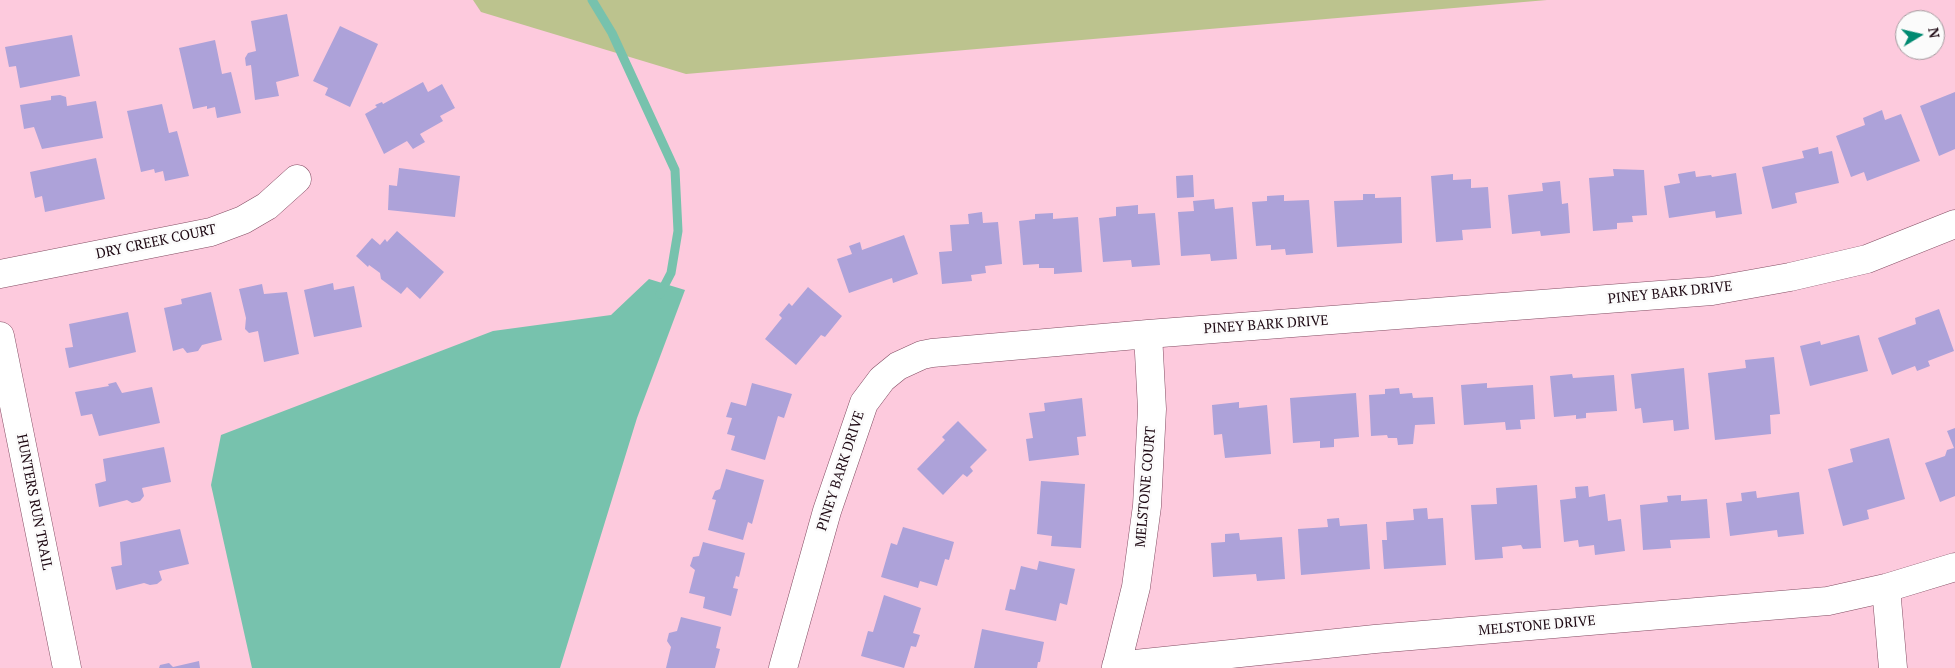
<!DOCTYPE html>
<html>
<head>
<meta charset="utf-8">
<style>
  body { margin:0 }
  #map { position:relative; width:1955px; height:668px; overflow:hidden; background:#fdcadd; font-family:"PT Serif",serif }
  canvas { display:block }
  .north { position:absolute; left:1895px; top:10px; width:50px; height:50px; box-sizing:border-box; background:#fbfbfb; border:1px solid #a2999d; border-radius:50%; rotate:81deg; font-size:14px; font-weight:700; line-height:20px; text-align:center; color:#1c0711 }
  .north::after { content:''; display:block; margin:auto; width:18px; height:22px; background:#008a71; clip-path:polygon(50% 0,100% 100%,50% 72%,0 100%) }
</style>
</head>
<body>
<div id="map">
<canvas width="1955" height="668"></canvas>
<div class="north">N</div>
</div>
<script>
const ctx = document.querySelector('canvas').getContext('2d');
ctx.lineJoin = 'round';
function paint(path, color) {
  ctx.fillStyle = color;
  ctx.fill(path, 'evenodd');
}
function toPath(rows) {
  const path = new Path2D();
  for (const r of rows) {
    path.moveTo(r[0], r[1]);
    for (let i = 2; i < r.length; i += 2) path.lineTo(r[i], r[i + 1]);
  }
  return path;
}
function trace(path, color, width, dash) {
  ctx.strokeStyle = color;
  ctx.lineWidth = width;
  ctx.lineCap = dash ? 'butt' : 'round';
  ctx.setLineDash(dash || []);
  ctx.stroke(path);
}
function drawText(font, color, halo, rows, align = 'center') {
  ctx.font = font + ' "PT Serif",serif';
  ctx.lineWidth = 5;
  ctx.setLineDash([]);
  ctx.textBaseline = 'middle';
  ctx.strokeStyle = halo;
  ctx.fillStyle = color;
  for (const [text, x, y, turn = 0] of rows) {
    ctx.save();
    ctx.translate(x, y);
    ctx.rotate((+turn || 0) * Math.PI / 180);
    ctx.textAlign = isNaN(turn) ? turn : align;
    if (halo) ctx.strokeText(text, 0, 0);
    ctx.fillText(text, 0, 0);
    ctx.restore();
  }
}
paint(toPath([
  [473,0,1547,0,686,74,481,12]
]), '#bcc38e');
paint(toPath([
  [649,279,685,290,637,418,560,668,252,668,211,485,221,435,493,331,611,315]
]), '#77c2ad');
trace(toPath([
  [592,0,612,33,675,170,678,231,671,273,660,294]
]), '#77c2ad', 9);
paint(toPath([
  [287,14,299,76,276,82,279,96,255,100,251,65,246,66,245,58,248,53,256,51,251,21],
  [340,26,378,44,350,107,325,95,328,88,313,81],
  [72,35,80,76,20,88,16,66,9,67,5,47],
  [215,40,222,74,231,72,241,113,217,118,215,107,207,109,207,106,193,109,179,48],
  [423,82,428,92,442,84,455,108,440,116,443,121,420,134,425,142,413,149,407,141,384,154,365,114,377,107,375,105,382,102,383,104],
  [1955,92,1955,149,1939,156,1920,106],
  [60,95,66,97,67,106,96,101,103,138,42,149,34,127,24,129,20,105,51,100,51,96],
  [162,104,169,133,177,131,189,176,165,181,163,171,155,173,154,169,141,172,127,111],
  [1882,110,1885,120,1901,114,1920,161,1867,181,1864,172,1851,177,1836,136,1865,125,1863,118],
  [1818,147,1819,154,1832,151,1839,183,1795,193,1797,203,1772,209,1762,167,1804,158,1802,151],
  [96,158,105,199,45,212,42,196,35,198,30,172],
  [399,168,460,176,455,217,388,210,389,185,397,186],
  [1613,169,1644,170,1647,215,1632,216,1633,222,1617,223,1617,229,1593,231,1589,178,1614,176],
  [1695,171,1696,177,1711,175,1712,177,1736,173,1742,214,1716,218,1715,211,1669,218,1664,186,1680,183,1678,174],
  [1453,174,1453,180,1471,179,1471,188,1488,187,1491,228,1462,230,1463,240,1436,242,1431,176],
  [1193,175,1194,197,1177,198,1176,176],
  [1560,181,1562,204,1568,203,1570,233,1541,236,1540,231,1512,234,1508,195,1543,191,1542,183],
  [1363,194,1375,194,1375,198,1401,197,1402,243,1337,247,1334,201,1363,200],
  [1284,195,1284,201,1309,200,1313,253,1286,255,1285,249,1271,250,1271,245,1256,246,1252,202,1267,201,1267,196],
  [1214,199,1215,209,1233,207,1237,259,1211,261,1210,254,1181,256,1178,212,1194,211,1193,201],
  [1138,205,1138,214,1155,213,1160,265,1132,267,1131,260,1103,262,1099,218,1116,216,1116,207],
  [982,212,983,223,998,222,1002,264,985,266,986,273,971,275,972,281,942,284,939,252,952,251,950,225,969,224,968,214],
  [1053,213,1053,219,1078,217,1082,272,1054,274,1054,268,1039,268,1039,264,1023,265,1019,221,1035,219,1035,214],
  [397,231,444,272,420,299,407,287,401,294,381,279,380,273,369,265,368,267,356,256,372,238,380,245,385,239,387,242],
  [904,235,918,274,893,283,892,278,849,293,837,259,852,254,849,246,860,242,862,250],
  [333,283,334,290,354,286,362,327,314,337,304,290],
  [262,284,264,294,287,292,299,354,264,362,258,331,249,333,245,329,246,318,239,289],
  [808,287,842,316,825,337,821,335,796,365,765,339,782,318,779,315,789,303,792,306],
  [211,292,222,340,202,345,198,351,187,353,183,348,173,351,164,308,182,304,181,299],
  [1939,309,1954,351,1928,361,1930,366,1917,371,1915,366,1892,375,1878,338,1916,324,1915,318],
  [128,312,136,352,69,368,65,348,73,347,69,324],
  [1859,335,1868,371,1810,386,1800,346,1820,341,1821,345],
  [1774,357,1780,414,1770,415,1771,434,1715,440,1708,373,1746,368,1745,360],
  [1684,368,1689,429,1674,431,1673,420,1643,423,1641,408,1635,409,1631,374],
  [1572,374,1573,378,1614,375,1617,411,1586,413,1586,418,1576,419,1576,415,1554,417,1550,376],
  [116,382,122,393,152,387,160,423,99,436,92,414,81,416,75,392,109,386,108,384],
  [752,383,792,394,784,418,778,416,765,460,731,450,735,436,727,434,732,418,726,417,731,402,746,406],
  [1487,383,1487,388,1533,385,1535,419,1520,420,1521,429,1506,430,1505,422,1464,425,1461,385],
  [1399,388,1400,394,1412,393,1413,398,1433,397,1435,424,1415,425,1413,444,1398,445,1397,438,1388,438,1387,435,1371,436,1369,395,1385,394,1385,389],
  [1356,393,1359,437,1334,439,1334,447,1320,448,1320,441,1293,443,1290,398],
  [1082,398,1086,436,1077,437,1079,455,1029,461,1026,439,1033,438,1029,413,1045,411,1044,403],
  [1239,402,1239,408,1267,405,1271,454,1225,458,1222,434,1214,435,1212,405],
  [958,421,987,450,970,467,973,471,967,477,963,474,943,495,917,469,945,440,942,437],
  [1955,428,1955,496,1940,502,1925,463,1945,456,1947,450,1954,448,1947,431],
  [1889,438,1905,499,1867,510,1869,519,1843,526,1828,469,1853,462,1850,449],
  [164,447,171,482,142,488,144,496,140,501,132,503,127,500,99,507,95,484,106,481,103,459],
  [726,469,764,480,752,524,748,522,743,540,708,530,716,500,712,499,715,491,720,489],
  [1041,481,1085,484,1081,548,1051,546,1052,536,1037,534],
  [1537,485,1541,548,1523,549,1521,545,1502,547,1503,558,1475,560,1471,505,1497,504,1496,488],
  [1588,486,1589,497,1605,494,1608,521,1621,519,1625,551,1595,555,1594,545,1579,547,1578,540,1564,542,1560,500,1576,498,1575,487],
  [1756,491,1757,498,1799,492,1804,534,1778,537,1777,530,1730,536,1726,503,1742,501,1741,493],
  [1681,495,1681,501,1707,499,1710,538,1670,540,1671,548,1643,550,1640,505,1668,502,1667,496],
  [1427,508,1428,519,1443,518,1446,565,1384,569,1382,540,1387,540,1386,522,1414,520,1413,509],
  [1339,518,1340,526,1367,524,1370,569,1301,575,1298,529,1328,527,1327,519],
  [903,527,954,542,949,560,945,559,937,586,920,581,918,588,881,577,891,543,897,545],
  [180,529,189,564,159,571,162,580,157,584,150,585,144,583,116,590,111,567,122,565,120,542],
  [1239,533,1240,540,1282,537,1285,579,1257,581,1256,574,1213,577,1211,543,1225,542,1225,534],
  [703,542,745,553,739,577,736,576,733,588,738,589,731,616,703,608,705,597,689,593,695,570,690,566,693,557,699,556],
  [1039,561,1075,569,1067,605,1060,603,1056,621,1005,610,1010,589,1015,590,1021,566,1037,570],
  [884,595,921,608,913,633,920,635,916,647,911,646,904,668,861,656,868,631,873,632],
  [681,617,721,627,716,648,720,649,715,668,666,668,671,647,667,641,669,633,677,631],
  [982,629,1044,642,1040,662,1038,662,1037,668,974,668],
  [199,661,200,668,159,668,160,665,169,663,173,667]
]), '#ada2d9');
const street = toPath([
  [0,274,211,232,243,220,267,206,297,179],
  [0,336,67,668],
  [1886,588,1893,668],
  [1116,666,1375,639,1828,601,1886,588,1955,567],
  [783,668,827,511,864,403,882,379,898,366,922,355,932,353,1148,334,1712,291,1790,277,1867,259,1955,224],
  [1116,668,1136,587,1147,506,1152,409,1148,334]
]);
trace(street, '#834d63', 29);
trace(street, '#fff', 28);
drawText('14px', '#1c0711', '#fbfbfb', [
  ["DRY CREEK COURT",156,242,-12],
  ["PINEY BARK DRIVE",1670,293,-6],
  ["PINEY BARK DRIVE",1266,325,-4],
  ["PINEY BARK DRIVE",841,471,-72],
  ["MELSTONE COURT",1146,487,-85],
  ["HUNTERS RUN TRAIL",34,502,79],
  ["MELSTONE DRIVE",1537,626,-5]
]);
</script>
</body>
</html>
